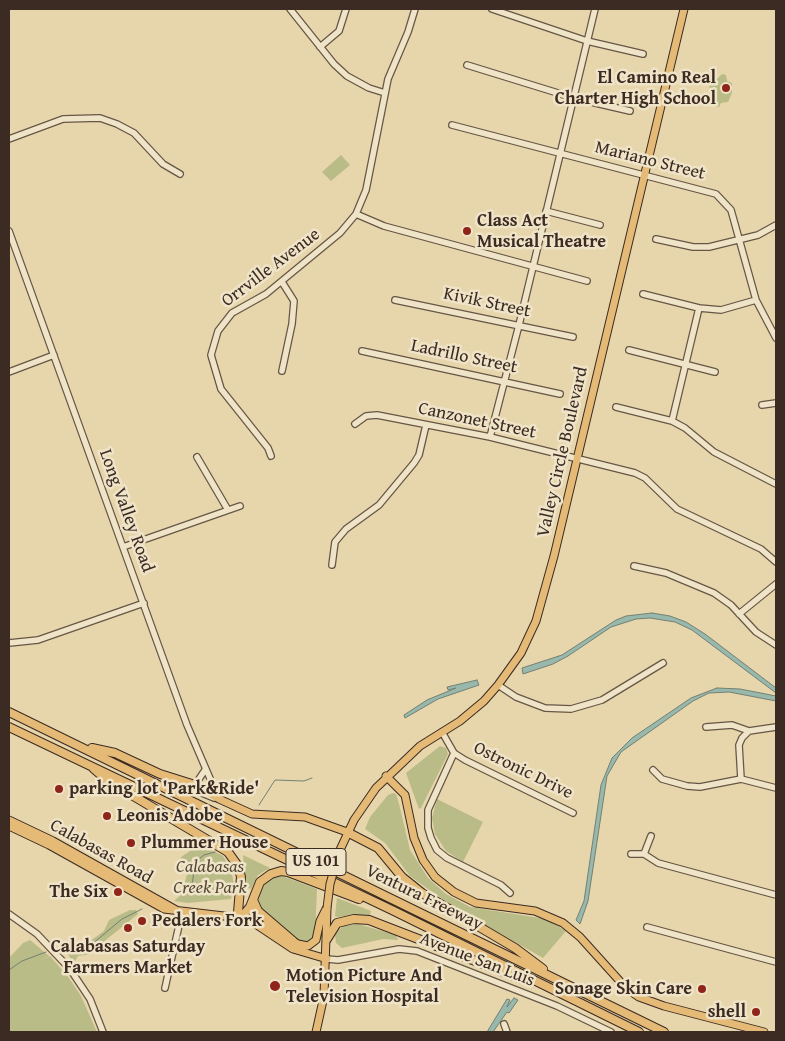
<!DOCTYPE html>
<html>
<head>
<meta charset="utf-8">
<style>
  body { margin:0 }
  #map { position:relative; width:785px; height:1041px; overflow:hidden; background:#e7d5ab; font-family:"Gentium Book Plus",serif }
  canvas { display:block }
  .frame { position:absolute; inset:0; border:10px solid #3b2b23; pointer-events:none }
</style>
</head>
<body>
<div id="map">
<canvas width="785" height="1041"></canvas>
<div class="frame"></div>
</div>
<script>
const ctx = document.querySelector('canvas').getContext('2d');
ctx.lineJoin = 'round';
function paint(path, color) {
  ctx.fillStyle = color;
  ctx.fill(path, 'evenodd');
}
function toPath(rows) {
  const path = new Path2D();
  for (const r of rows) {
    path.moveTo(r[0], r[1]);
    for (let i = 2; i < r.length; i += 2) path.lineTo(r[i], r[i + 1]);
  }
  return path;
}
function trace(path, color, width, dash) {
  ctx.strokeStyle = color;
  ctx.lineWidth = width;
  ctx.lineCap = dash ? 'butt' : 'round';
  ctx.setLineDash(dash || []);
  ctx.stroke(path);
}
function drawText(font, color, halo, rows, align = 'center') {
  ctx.font = font + ' "Gentium Book Plus",serif';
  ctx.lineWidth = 5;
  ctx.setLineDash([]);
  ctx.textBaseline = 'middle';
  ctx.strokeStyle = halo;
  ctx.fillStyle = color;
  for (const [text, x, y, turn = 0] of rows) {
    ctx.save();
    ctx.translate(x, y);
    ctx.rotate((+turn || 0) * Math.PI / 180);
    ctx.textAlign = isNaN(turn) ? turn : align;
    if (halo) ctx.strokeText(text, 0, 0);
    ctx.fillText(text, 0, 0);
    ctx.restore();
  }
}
paint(toPath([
  [722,74,726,75,727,81,732,83,732,93,728,102,721,103,719,107,714,106,713,100,709,98,709,88,713,78,717,79],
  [341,155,350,165,331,181,322,172],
  [440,746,446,748,448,754,421,808,419,809,406,773],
  [393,793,396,794,399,804,410,850,428,878,446,894,470,907,546,919,566,931,543,958,461,911,428,889,410,876,385,843,365,829,370,817,388,795],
  [437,799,483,822,463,862,446,851,435,834,432,818],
  [196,842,223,856,231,869,234,885,231,899,187,903,174,901,182,894,187,874,187,864,182,863,181,857,190,851],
  [243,855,270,868,258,875,251,889,248,888,245,878],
  [280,875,317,889,315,934,312,941,301,943,262,909,258,898,266,881],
  [337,898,371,911,369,917,354,915,337,917,335,916],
  [130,910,136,910,138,914,96,948,92,954,78,956,75,961,72,961,68,954,71,949,89,942,104,931,109,920],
  [358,924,396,935,398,940,383,939,342,948,336,943,335,934,343,926],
  [30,940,49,956,36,962,50,956,69,978,81,996,97,1032,9,1032,9,958,23,943]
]), '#b9bc87');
const water = toPath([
  [652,613,670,616,686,622,705,634,776,688,776,693,692,630,675,622,650,618,636,619,611,627,568,656,553,664,523,674,522,668,562,655,616,620,626,616,652,613],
  [477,680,479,685,438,699,405,718,404,715,427,700,456,688,448,690,447,687,477,680],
  [717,688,740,689,776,696,776,701,729,692,709,693,693,701,621,752,607,776,588,901,580,924,576,920,584,901,601,785,612,758,632,738,691,698,717,688],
  [514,998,518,1000,509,1013,507,1012,493,1032,487,1032,507,999,510,1000,507,1007,514,998]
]);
paint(water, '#97b8ab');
trace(water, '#728075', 1);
trace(toPath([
  [259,805,275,780,304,781,312,778],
  [192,888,194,869,199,859,204,855,215,852],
  [65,951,73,952,91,945,122,919,142,909],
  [9,970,22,961,46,952]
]), '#728075', 1);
const minor = toPath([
  [290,9,334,64,347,76,369,88,385,93],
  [492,9,587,41,643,54],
  [320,47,339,31,346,9],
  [467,65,574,98,630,111],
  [452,125,716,194,731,210,756,300,776,338],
  [9,139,63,119,100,118,117,124,134,133,163,164,180,174],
  [546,211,600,225],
  [356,214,384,226,587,281],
  [9,231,187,725,218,797],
  [656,239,693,247,709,247,758,235,776,225],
  [643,294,699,308,721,310,756,300],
  [395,300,573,337],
  [629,350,715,372],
  [362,351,560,394],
  [282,371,292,324,294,301,282,282],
  [9,372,54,355],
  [762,405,776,403],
  [616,407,672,421,685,428,714,452,776,484],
  [672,421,699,308],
  [355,424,366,416,377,415,490,437,635,473,645,478,677,509,761,549,776,562],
  [490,437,519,325,595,9],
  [271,456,268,448,221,389,211,355,218,331,232,313,266,294,340,233,356,214,366,190,388,79,408,32,415,9],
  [197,457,228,510],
  [123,547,240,506],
  [332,565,335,542,346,529,379,505,414,463,419,455,426,425],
  [634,566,666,573,714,593,731,605,756,632,776,645],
  [739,614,776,584],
  [9,643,38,640,144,603],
  [498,685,516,697,545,708,571,709,602,700,663,663],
  [706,727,732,725,749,731],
  [442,732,454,753,465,760,573,813],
  [454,753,428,810,428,828,431,838,437,850,447,858,501,885,510,893],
  [205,770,195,785,202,793,214,798],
  [653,770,662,779,687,786,700,787,741,779,776,788],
  [741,779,739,745,742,738,749,731,776,727],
  [631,854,644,854,658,863,776,895],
  [644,854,651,836],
  [9,914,37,934,70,969,90,999,103,1032],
  [647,927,776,962],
  [327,959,338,960,399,949,417,951,557,1006,611,1032],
  [165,988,182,912],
  [504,1024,507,1032]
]);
const major = toPath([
  [386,776,405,795,414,838,423,860,435,877,454,892,476,903,535,911,563,923,580,937,626,988,639,997,664,1006,764,1032],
  [195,785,219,799,252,814,305,817,347,832],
  [9,820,53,841,178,911],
  [9,826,49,845,164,909,241,918,254,923,293,949,327,959],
  [339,852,354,820,376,788,420,746,460,721,484,701,498,685,521,653,536,621,554,556,684,9],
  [265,925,298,944,308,946,316,940,320,921,326,909],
  [316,1032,324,996,327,908]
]);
const highway = toPath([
  [9,712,664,1032],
  [9,727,394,911,639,1032],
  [92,748,115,753,160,774,195,785],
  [94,769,108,781,228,852,238,866,241,877,238,912,241,918,250,907,260,882,271,874,281,871,288,872,359,899],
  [347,832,378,848,402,877,422,893,515,948,543,969],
  [253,900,258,911,293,941],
  [327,939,337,923,354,919,369,920,522,979]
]);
trace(minor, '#665645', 8);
trace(major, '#3b2b23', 9);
trace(highway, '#3b2b23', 10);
trace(minor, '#efe4c8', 5.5);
trace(major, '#e4ba76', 7);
trace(highway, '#e4ba76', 8);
const majorBridge = toPath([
  [327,908,330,884,339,852]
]);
trace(majorBridge, '#3b2b23', 9, []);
trace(majorBridge, '#e4ba76', 7);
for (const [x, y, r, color] of [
  [726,88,5,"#8f2418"],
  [467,231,5,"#8f2418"],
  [59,789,5,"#8f2418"],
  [107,816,5,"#8f2418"],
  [131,843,5,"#8f2418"],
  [118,892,5,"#8f2418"],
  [142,921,5,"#8f2418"],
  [128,928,5,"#8f2418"],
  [275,986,6,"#8f2418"],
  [702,989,5,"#8f2418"],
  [756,1012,5,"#8f2418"]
]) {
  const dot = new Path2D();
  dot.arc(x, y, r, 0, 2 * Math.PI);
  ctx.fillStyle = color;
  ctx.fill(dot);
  trace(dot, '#efe4c8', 2);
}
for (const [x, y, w] of [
  [316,862,60]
]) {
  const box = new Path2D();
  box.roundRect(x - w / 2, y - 13.5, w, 27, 4);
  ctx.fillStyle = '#efe4c8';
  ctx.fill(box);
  trace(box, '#3b2b23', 1);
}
drawText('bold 16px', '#3b2b23', null, [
  ["US 101",316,862]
]);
drawText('bold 18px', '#3b2b23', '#efe4c8', [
  ["El Camino Real",716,78,"right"],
  ["Charter High School",716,99,"right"],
  ["Class Act",477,221],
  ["Musical Theatre",477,242],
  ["parking lot 'Park&Ride'",69,789],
  ["Leonis Adobe",117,816],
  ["Plummer House",141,843],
  ["The Six",108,892,"right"],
  ["Pedalers Fork",152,921],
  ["Calabasas Saturday",128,947,"center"],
  ["Farmers Market",128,968,"center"],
  ["Motion Picture And",286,976],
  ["Television Hospital",286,997],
  ["Sonage Skin Care",692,989,"right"],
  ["shell",746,1012,"right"]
], 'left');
drawText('18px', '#3b2b23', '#efe4c8', [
  ["Mariano Street",650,161,14],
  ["Orrville Avenue",271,268,-37],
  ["Kivik Street",487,303,12],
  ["Ladrillo Street",464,357,12],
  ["Canzonet Street",477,421,12],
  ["Valley Circle Boulevard",563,452,-77],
  ["Long Valley Road",126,511,70],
  ["Ostronic Drive",523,771,26],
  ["Calabasas Road",101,852,29],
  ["Ventura Freeway",424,898,26],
  ["Avenue San Luis",477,960,21]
]);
drawText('italic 18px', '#544837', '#efe4c8', [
  ["Calabasas",210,867],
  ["Creek Park",210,888]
]);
</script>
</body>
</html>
